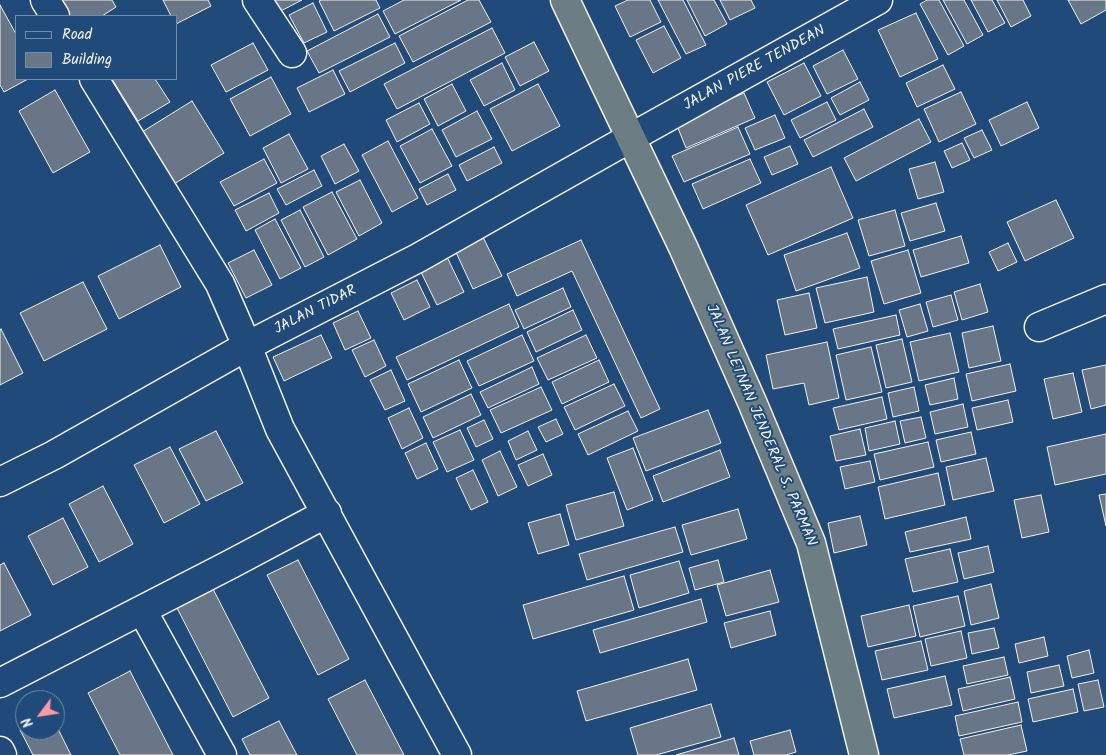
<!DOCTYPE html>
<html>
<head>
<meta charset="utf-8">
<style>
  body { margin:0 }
  #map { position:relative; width:1106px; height:755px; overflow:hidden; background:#1f4a7a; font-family:Kalam,sans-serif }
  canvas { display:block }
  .legend { position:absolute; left:15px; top:15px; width:162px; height:65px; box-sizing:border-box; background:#1f4a7a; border:1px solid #748da6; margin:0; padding:6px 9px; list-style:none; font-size:15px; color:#f4f1e8 }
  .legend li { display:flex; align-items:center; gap:10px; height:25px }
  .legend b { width:25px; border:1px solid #748da6 }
  .north { position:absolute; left:15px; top:690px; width:50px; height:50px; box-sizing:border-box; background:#1f4a7a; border:1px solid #748da6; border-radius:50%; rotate:239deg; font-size:14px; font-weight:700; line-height:20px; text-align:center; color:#f4f1e8 }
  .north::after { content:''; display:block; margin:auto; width:18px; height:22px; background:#ff9aa2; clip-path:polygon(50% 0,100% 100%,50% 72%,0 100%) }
</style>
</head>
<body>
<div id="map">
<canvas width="1106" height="755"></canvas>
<ul class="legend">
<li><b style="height:6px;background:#1f4a7a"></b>Road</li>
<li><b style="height:14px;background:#697688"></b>Building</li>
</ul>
<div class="north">N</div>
</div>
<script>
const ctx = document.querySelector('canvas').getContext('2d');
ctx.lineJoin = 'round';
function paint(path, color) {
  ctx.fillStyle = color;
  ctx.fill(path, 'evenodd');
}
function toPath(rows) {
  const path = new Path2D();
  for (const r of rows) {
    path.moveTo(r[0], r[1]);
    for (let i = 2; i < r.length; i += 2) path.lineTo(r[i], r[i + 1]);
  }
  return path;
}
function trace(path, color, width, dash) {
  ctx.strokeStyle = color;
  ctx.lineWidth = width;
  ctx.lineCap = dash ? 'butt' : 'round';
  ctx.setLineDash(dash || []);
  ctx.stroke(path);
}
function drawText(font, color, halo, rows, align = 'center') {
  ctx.font = font + ' Kalam,sans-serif';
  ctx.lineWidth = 4;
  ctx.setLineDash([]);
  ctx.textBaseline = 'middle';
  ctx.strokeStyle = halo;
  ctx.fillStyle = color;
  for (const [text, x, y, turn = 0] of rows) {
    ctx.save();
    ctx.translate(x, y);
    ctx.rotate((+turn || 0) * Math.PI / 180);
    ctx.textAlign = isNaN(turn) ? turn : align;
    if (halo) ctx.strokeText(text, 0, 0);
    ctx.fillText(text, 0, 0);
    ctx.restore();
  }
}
const building = toPath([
  [54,0,112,0,116,7,102,16,64,16,54,0],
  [163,0,208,0,211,6,176,24,176,16,171,16,163,0],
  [262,0,302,0,271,16,262,0],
  [321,0,376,0,380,8,334,31,319,1,321,0],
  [404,0,461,0,395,34,383,11,404,0],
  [468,0,479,0,491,22,413,62,399,36,468,0],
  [628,0,650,0,661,22,630,37,615,6,628,0],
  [658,0,683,0,706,45,686,54,658,0],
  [687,0,714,0,727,24,705,36,687,0],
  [720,0,751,0,755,8,730,20,720,0],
  [927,0,939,0,964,46,948,55,920,4,927,0],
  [943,0,964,0,983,35,967,44,943,0],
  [971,0,992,0,1005,23,988,32,971,0],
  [997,0,1023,0,1031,16,1011,27,997,0],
  [1068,0,1106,0,1106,10,1081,24,1068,0],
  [313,3,327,32,304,43,289,15,313,3],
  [0,5,16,34,16,79,28,79,4,92,0,85,0,5],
  [916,13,938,59,900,77,878,30,916,13],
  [378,14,390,37,319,73,307,51,378,14],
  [664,26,681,58,653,73,636,40,664,26],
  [492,28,505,53,397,109,384,84,492,28],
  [534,42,549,71,520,86,505,57,534,42],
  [253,43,268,70,226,92,211,65,253,43],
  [395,43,405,63,350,92,339,71,395,43],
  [843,50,858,79,827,94,813,66,843,50],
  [502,63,515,90,484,106,470,80,502,63],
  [804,63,821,96,784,115,767,82,804,63],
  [943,65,955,89,917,107,906,83,943,65],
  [333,70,345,94,309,112,297,88,333,70],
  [271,77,291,114,250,136,230,99,271,77],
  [112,79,155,79,170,102,138,121,112,79],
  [860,82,869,100,840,115,831,98,860,82],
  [452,84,466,111,438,126,424,99,452,84],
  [538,84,560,126,512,151,490,109,538,84],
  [55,90,90,152,53,173,19,111,55,90],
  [961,92,976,124,939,142,924,109,961,92],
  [744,93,755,118,686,148,676,123,744,93],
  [192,101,224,153,174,184,142,132,192,101],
  [827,102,836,120,800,138,791,120,827,102],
  [1027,102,1039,128,1001,146,989,120,1027,102],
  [419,103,430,124,397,142,386,120,419,103],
  [864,109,873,127,813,157,804,140,864,109],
  [477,111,492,139,456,157,442,130,477,111],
  [775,115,785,138,755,150,745,128,775,115],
  [919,119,931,142,856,181,844,158,919,119],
  [738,127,750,154,684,182,672,156,738,127],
  [432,129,452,166,420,183,400,146,432,129],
  [982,130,992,150,974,158,964,138,982,130],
  [289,134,308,169,281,183,263,148,289,134],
  [388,141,418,198,392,212,362,155,388,141],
  [962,143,970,160,952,168,944,151,962,143],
  [344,144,359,171,335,184,321,156,344,144],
  [790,146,798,164,772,175,764,157,790,146],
  [494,147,502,163,467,181,459,165,494,147],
  [264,159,277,183,234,206,220,182,264,159],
  [750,159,761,183,703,209,692,184,750,159],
  [935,162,944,192,918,199,909,169,935,162],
  [831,167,853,218,768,255,746,205,831,167],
  [314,170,322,186,286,205,277,189,314,170],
  [448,174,456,190,427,205,419,189,448,174],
  [360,180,382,223,359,236,336,192,360,180],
  [332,192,357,239,328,255,303,207,332,192],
  [269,193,279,213,246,231,235,210,269,193],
  [1056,200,1074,238,1025,261,1007,222,1056,200],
  [936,203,945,231,910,241,901,213,936,203],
  [300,210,324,257,305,267,281,220,300,210],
  [895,210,905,246,869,256,858,220,895,210],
  [275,219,301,268,280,279,255,230,275,219],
  [847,233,860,268,796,291,784,255,847,233],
  [482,235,502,276,473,289,454,248,482,235],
  [961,236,969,263,921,277,913,250,961,236],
  [581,240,660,409,641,418,572,271,517,296,507,274,581,240],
  [1008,243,1017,262,998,271,989,252,1008,243],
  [160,245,181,287,119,319,98,276,160,245],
  [254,250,272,285,246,298,228,263,254,250],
  [908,250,921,293,884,304,871,261,908,250],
  [447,257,464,292,437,305,420,270,447,257],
  [867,277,874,312,825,323,816,288,867,277],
  [417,280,430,307,404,320,391,293,417,280],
  [83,282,107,329,44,361,20,313,83,282],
  [980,284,988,312,962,320,954,292,980,284],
  [563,288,571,307,524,329,515,310,563,288],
  [809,293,817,328,785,335,777,300,809,293],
  [951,295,958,320,933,327,926,302,951,295],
  [509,304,519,327,407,380,396,357,509,304],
  [920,304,928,331,907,337,899,310,920,304],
  [573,310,582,330,536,352,527,332,573,310],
  [358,311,371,338,345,350,333,323,358,311],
  [896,315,900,335,838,349,833,329,896,315],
  [993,326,1001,361,969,368,962,333,993,326],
  [1,329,23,373,0,385,0,330,1,329],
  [950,333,959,372,919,381,910,342,950,333],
  [321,335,332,358,284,381,273,357,321,335],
  [522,335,534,361,479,386,467,361,522,335],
  [586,335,597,358,548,380,537,358,586,335],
  [902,339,912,382,886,388,876,345,902,339],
  [374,340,386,366,365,377,352,350,374,340],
  [827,342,839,398,809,405,804,383,773,389,766,355,827,342],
  [871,347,882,392,846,400,836,355,871,347],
  [459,360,472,388,421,412,408,384,459,360],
  [599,360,609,382,562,404,552,382,599,360],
  [1010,364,1016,391,972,401,966,374,1010,364],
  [1106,365,1106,405,1091,409,1082,370,1106,365],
  [532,367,539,384,488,408,480,392,532,367],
  [391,370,405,401,385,410,370,380,391,370],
  [1073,373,1082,412,1053,419,1044,379,1073,373],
  [954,378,958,399,930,405,925,385,954,378],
  [614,384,625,406,575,430,564,407,614,384],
  [541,387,552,410,501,433,490,410,541,387],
  [914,387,919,411,893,417,888,393,914,387],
  [471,394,481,415,433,438,423,417,471,394],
  [882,397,887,419,839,430,833,408,882,397],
  [1008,400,1013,422,977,430,972,408,1008,400],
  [963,404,968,427,935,434,930,412,963,404],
  [409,408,423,438,402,449,388,418,409,408],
  [708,410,721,443,646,471,633,438,708,410],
  [628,411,638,431,588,455,578,434,628,411],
  [921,417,926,438,905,443,900,421,921,417],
  [556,419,563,434,546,442,538,427,556,419],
  [484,420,493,439,476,447,467,428,484,420],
  [895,421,900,444,869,451,865,428,895,421],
  [860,429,866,455,836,461,830,436,860,429],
  [460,430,474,460,447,472,433,442,460,430],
  [216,431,243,483,206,501,179,449,216,431],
  [528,431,537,450,516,460,508,441,528,431],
  [971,432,976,454,941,462,936,440,971,432],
  [1106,434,1106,474,1055,485,1047,447,1106,434],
  [928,442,934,467,880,480,874,454,928,442],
  [426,443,438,469,417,479,405,453,426,443],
  [170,447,200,504,164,523,134,465,170,447],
  [633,448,653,500,627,510,607,458,633,448],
  [720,450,730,477,663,502,653,476,720,450],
  [500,451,517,487,498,496,482,460,500,451],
  [543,454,552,475,528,486,518,465,543,454],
  [986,458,994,491,953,500,946,467,986,458],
  [870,461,875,482,845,489,840,467,870,461],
  [473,470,488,502,471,510,456,478,473,470],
  [938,473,945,505,885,519,878,487,938,473],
  [103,486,133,544,99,562,69,504,103,486],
  [614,492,624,526,576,540,566,505,614,492],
  [1106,494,1106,526,1099,495,1106,494],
  [1041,495,1049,532,1022,538,1014,500,1041,495],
  [738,509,747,539,691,555,682,525,738,509],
  [560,514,569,545,538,554,528,523,560,514],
  [860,516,867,545,834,553,828,523,860,516],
  [966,517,971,539,910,552,905,532,966,517],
  [63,518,88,567,53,585,28,536,63,518],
  [675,527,683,552,587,580,579,554,675,527],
  [988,546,994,572,964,579,958,553,988,546],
  [950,549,958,582,913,592,905,559,950,549],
  [298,560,349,659,318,675,267,575,298,560],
  [718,560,724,582,695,590,689,568,718,560],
  [679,561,689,593,639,608,630,575,679,561],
  [4,563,31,615,0,631,0,565,4,563],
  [770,570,779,602,726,616,717,585,770,570],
  [624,576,634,610,533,639,523,605,624,576],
  [991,584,999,618,971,625,964,591,991,584],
  [213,589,269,698,233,717,177,608,213,589],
  [958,596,965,626,920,637,913,606,958,596],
  [701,599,707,622,600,653,593,630,701,599],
  [909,605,916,636,868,647,861,616,909,605],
  [770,611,776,635,731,648,724,623,770,611],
  [994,628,999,648,972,654,968,633,994,628],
  [961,631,967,658,931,666,925,639,961,631],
  [1044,637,1048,656,1019,663,1015,644,1044,637],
  [921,641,928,670,882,680,875,651,921,641],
  [1089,650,1094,673,1072,678,1067,656,1089,650],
  [1004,657,1008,675,967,684,963,666,1004,657],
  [688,659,697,690,586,721,577,691,688,659],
  [1059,665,1064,686,1031,693,1027,672,1059,665],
  [130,671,173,755,120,755,88,693,130,671],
  [945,676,952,705,894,718,887,689,945,676],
  [1010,677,1015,699,963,711,958,689,1010,677],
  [365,680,404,755,357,755,328,699,365,680],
  [1098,680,1104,707,1084,711,1078,684,1098,680],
  [1073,689,1078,712,1033,722,1028,699,1073,689],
  [1018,702,1022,722,959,736,955,716,1018,702],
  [711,704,721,737,656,755,638,755,630,728,711,704],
  [279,721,297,755,250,755,242,739,279,721],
  [55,723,71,755,33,755,20,730,25,728,25,730,55,730,55,723],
  [1021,725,1027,751,1008,755,964,755,960,739,1021,725],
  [790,730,796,752,786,755,754,755,750,741,790,730],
  [734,738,739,755,676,755,734,738]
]);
paint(building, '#697688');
trace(building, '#f4f1e8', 1);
const minor = toPath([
  [45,0,55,16],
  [257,0,292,53],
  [94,79,220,284,247,346,280,429,457,755],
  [1039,327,1106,299],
  [142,610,222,755],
  [0,683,231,564,327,513],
  [0,751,2,755]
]);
const tertiary = toPath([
  [632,137,878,0]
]);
const secondary = toPath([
  [0,482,54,455,247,346,418,258,632,137]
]);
const trunk = toPath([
  [565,0,683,247,752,402,811,543,864,755]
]);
trace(minor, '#f4f1e8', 31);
trace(tertiary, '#f4f1e8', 31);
trace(secondary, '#f4f1e8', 31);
trace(trunk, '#f4f1e8', 31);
trace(minor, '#1f4a7a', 28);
trace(tertiary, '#1f4a7a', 28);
trace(secondary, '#1f4a7a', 28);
trace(trunk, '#6c7e84', 28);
drawText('15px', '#f4f1e8', '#1f4a7a', [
  ["JALAN PIERE TENDEAN",755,69,-29],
  ["JALAN TIDAR",316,311,-27],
  ["JALAN LETNAN JENDERAL S. PARMAN",760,426,67]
]);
</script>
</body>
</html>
